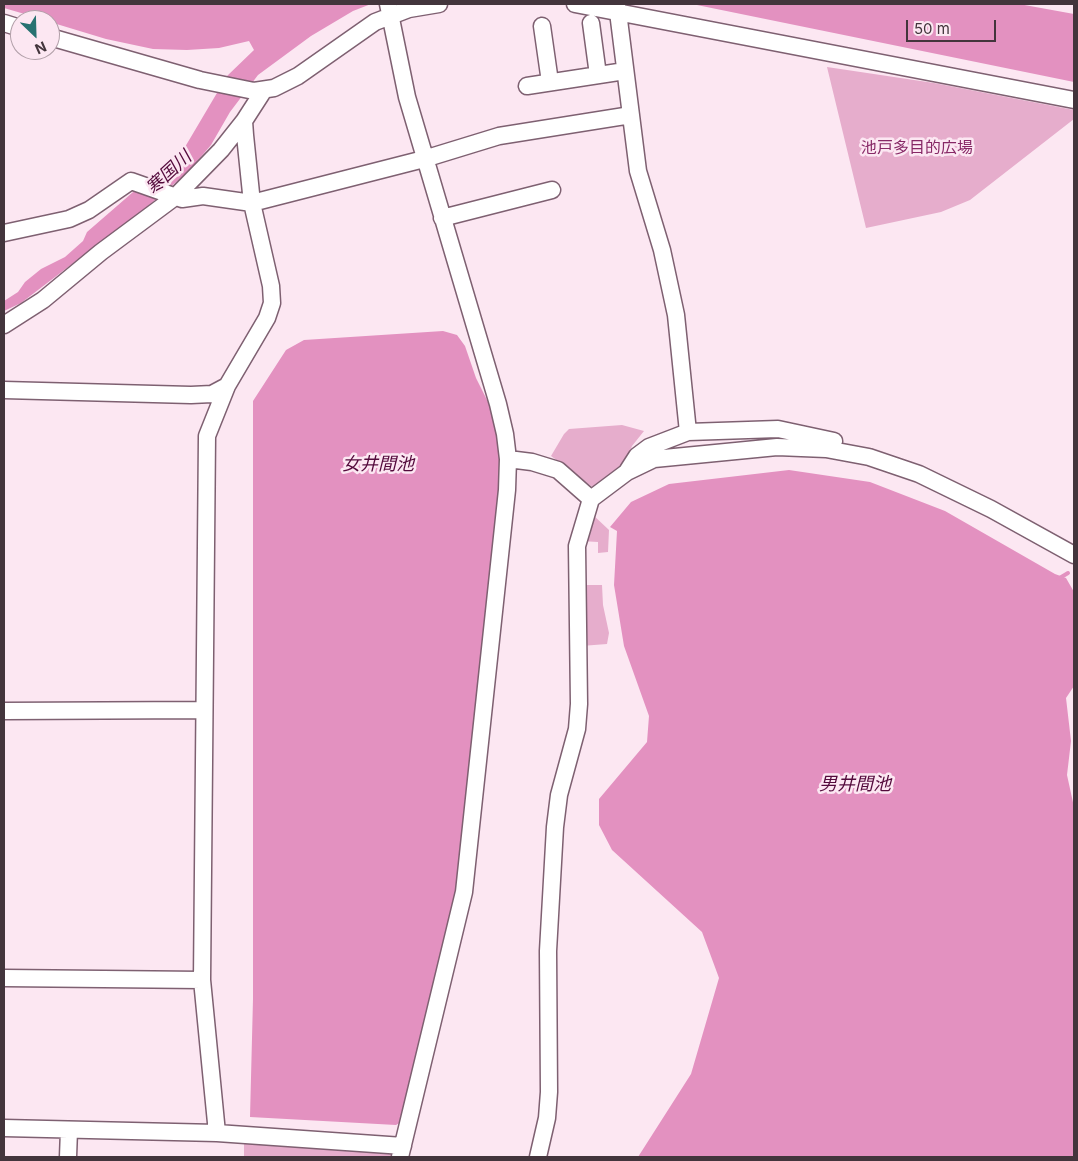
<!DOCTYPE html>
<html>
<head>
<meta charset="utf-8">
<style>
  body { margin:0 }
  #map { position:relative; width:1078px; height:1161px; overflow:hidden; background:#fce7f2; font-family:Inter,sans-serif }
  canvas { display:block }
  .frame { position:absolute; inset:0; border:5px solid #43353c; pointer-events:none }
  .north { position:absolute; left:10px; top:10px; width:50px; height:50px; box-sizing:border-box; background:#fce7f2; border:1px solid #b2a0a9; border-radius:50%; rotate:156deg; font-size:14px; font-weight:700; line-height:20px; text-align:center; color:#43353c }
  .north::after { content:''; display:block; margin:auto; width:18px; height:22px; background:#277271; clip-path:polygon(50% 0,100% 100%,50% 72%,0 100%) }
  .scale { position:absolute; left:906px; top:20px; width:90px; height:22px; box-sizing:border-box; border:2px solid #43353c; border-top:0; padding-left:6px; font-size:15px; line-height:18px; white-space:nowrap; color:#43353c; -webkit-text-stroke:4px #fce7f2; paint-order:stroke }
</style>
</head>
<body>
<div id="map">
<canvas width="1078" height="1161"></canvas>
<div class="frame"></div>
<div class="north">N</div>
<div class="scale">50 m</div>
</div>
<script>
const ctx = document.querySelector('canvas').getContext('2d');
ctx.lineJoin = 'round';
function paint(path, color) {
  ctx.fillStyle = color;
  ctx.fill(path, 'evenodd');
}
function toPath(rows) {
  const path = new Path2D();
  for (const r of rows) {
    path.moveTo(r[0], r[1]);
    for (let i = 2; i < r.length; i += 2) path.lineTo(r[i], r[i + 1]);
  }
  return path;
}
function trace(path, color, width, dash) {
  ctx.strokeStyle = color;
  ctx.lineWidth = width;
  ctx.lineCap = dash ? 'butt' : 'round';
  ctx.setLineDash(dash || []);
  ctx.stroke(path);
}
function drawText(font, color, halo, rows, align = 'center') {
  ctx.font = font + ' Inter,"Noto Sans JP",sans-serif';
  ctx.lineWidth = 5;
  ctx.setLineDash([]);
  ctx.textBaseline = 'middle';
  ctx.strokeStyle = halo;
  ctx.fillStyle = color;
  for (const [text, x, y, turn = 0] of rows) {
    ctx.save();
    ctx.translate(x, y);
    ctx.rotate((+turn || 0) * Math.PI / 180);
    ctx.textAlign = isNaN(turn) ? turn : align;
    if (halo) ctx.strokeText(text, 0, 0);
    ctx.fillText(text, 0, 0);
    ctx.restore();
  }
}
paint(toPath([
  [827,67,934,83,1074,110,1074,119,970,200,941,212,866,228],
  [622,425,644,431,632,446,623,470,598,488,591,486,551,456,564,434,569,429],
  [592,514,609,530,608,552,598,553,598,542,581,541],
  [580,585,602,585,603,605,609,633,607,644,581,646],
  [244,1143,401,1147,399,1157,244,1157]
]), '#e6adcc');
paint(toPath([
  [4,4,371,4,353,11,311,36,258,75,230,112,211,145,188,172,148,206,21,303,4,311,4,301,18,292,25,282,41,269,65,257,83,241,87,232,185,147,227,76,254,50,249,41,219,48,187,50,153,49,106,39,50,22,50,20,28,15,4,8],
  [692,4,1019,4,1074,14,1074,82],
  [443,331,457,335,465,346,476,378,500,426,504,465,461,889,403,1121,396,1125,250,1117,253,999,253,401,286,350,304,340],
  [789,470,870,482,945,511,1055,574,1066,578,1074,592,1074,686,1066,698,1071,741,1067,775,1074,807,1074,1157,638,1157,691,1074,719,978,702,932,612,850,599,825,599,799,647,742,649,716,624,646,614,585,617,531,610,527,631,502,669,484]
]), '#e391c0');
trace(toPath([
  [1058,579,1068,573]
]), '#e391c0', 4);
const minor = toPath([
  [388,4,407,97,498,404,505,434,508,459,507,490,464,892,400,1157],
  [575,4,1074,100],
  [617,4,638,171,662,250,676,315,688,432],
  [4,23,20,28],
  [591,23,598,75],
  [542,26,550,82],
  [50,37,200,80,254,91,274,88,298,76,375,22,409,9,439,4],
  [527,86,625,71],
  [442,218,552,190],
  [4,233,69,219,89,210,131,181,182,199,203,196,252,203,424,159,499,136,631,115],
  [4,325,43,300,101,252,175,197,221,150,244,121],
  [4,390,191,395,212,394,227,386,267,318,272,303,271,286,252,203,245,135,244,121,264,90],
  [508,459,532,462,558,470,591,499],
  [628,470,637,456,649,447,688,432,778,429,834,441],
  [4,711,204,710],
  [4,978,202,980],
  [4,1128,217,1133,403,1146],
  [217,1133,202,980,207,436,227,386],
  [68,1157,69,1130],
  [538,1157,547,1118,549,1092,548,951,555,827,559,795,577,729,579,704,577,546,591,499,627,472,654,459,777,447,826,449,869,457,919,474,991,509,1074,555]
]);
trace(minor, '#7e6071', 19);
trace(minor, '#fff', 16);
drawText('16px', '#872866', '#fce7f2', [
  ["池戸多目的広場",917,148]
]);
drawText('italic 18px', '#540a3c', '#fce7f2', [
  ["寒国川",169,173,-43],
  ["女井間池",378,465],
  ["男井間池",855,785]
]);
</script>
</body>
</html>
